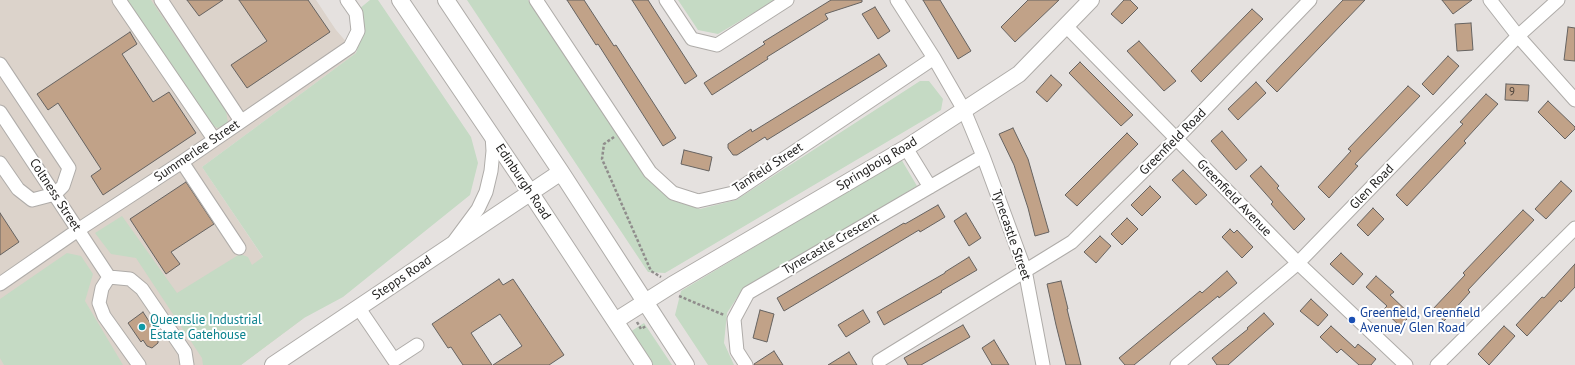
<!DOCTYPE html>
<html>
<head>
<meta charset="utf-8">
<style>
  body { margin:0 }
  canvas { display:block; background:#e5e1df }
</style>
</head>
<body>
<canvas width="1575" height="365"></canvas>
<script>
const ctx = document.querySelector('canvas').getContext('2d');
ctx.lineJoin = 'round';
function paint(path, color) {
  ctx.fillStyle = color;
  ctx.fill(path, 'evenodd');
}
function toPath(rows) {
  const path = new Path2D();
  for (const r of rows) {
    path.moveTo(r[0], r[1]);
    for (let i = 2; i < r.length; i += 2) path.lineTo(r[i], r[i + 1]);
  }
  return path;
}
function trace(path, color, width, dash) {
  ctx.strokeStyle = color;
  ctx.lineWidth = width;
  ctx.lineCap = dash ? 'butt' : 'round';
  ctx.setLineDash(dash || []);
  ctx.stroke(path);
}
function drawText(font, color, halo, rows, align = 'center') {
  ctx.font = font + ' "PT Sans",sans-serif';
  ctx.lineWidth = 4;
  ctx.setLineDash([]);
  ctx.textBaseline = 'middle';
  ctx.strokeStyle = halo;
  ctx.fillStyle = color;
  for (const [text, x, y, turn = 0] of rows) {
    ctx.save();
    ctx.translate(x, y);
    ctx.rotate((+turn || 0) * Math.PI / 180);
    ctx.textAlign = isNaN(turn) ? turn : align;
    if (halo) ctx.strokeText(text, 0, 0);
    ctx.fillText(text, 0, 0);
    ctx.restore();
  }
}
paint(toPath([
  [0,0,316,0,336,30,356,53,202,167,304,318,241,365,0,365]
]), '#dcd3cb');
paint(toPath([
  [127,0,151,0,226,111,228,123,218,128,210,125],
  [370,0,378,0,471,137,478,163,470,195,343,297,304,318,241,365,203,365,202,358,136,258,111,254,95,233,122,216,177,293,240,254,248,257,252,265,263,257,202,167,356,53,364,27,359,9],
  [467,0,528,0,645,177,671,200,700,209,736,200,920,81,929,81,943,99,941,110,665,273,648,272],
  [678,0,775,0,718,34,698,30],
  [901,159,917,186,740,293,727,313,724,343,734,365,708,365,675,315,681,291],
  [67,253,81,256,93,274,85,301,123,365,4,365,0,358,0,299],
  [644,323,672,365,652,365,630,332]
]), '#c5dac4');
const building = toPath([
  [187,0,223,0,199,16,187,0],
  [239,0,308,0,330,32,247,88,231,65,267,41,239,0],
  [567,0,584,0,614,46,616,45,676,138,663,146,598,44,596,45,567,0],
  [632,0,648,0,697,76,685,84,632,0],
  [831,0,862,0,862,2,825,14,828,19,767,57,768,59,712,95,704,83,765,44,763,42,831,0],
  [923,0,940,0,971,51,958,59,923,0],
  [1028,0,1059,0,1015,42,1001,27,1028,0],
  [1124,0,1130,0,1138,8,1122,24,1111,14,1124,0],
  [1343,0,1365,0,1277,92,1266,81,1343,0],
  [1442,0,1472,0,1453,14,1442,0],
  [875,7,890,31,878,39,862,14,875,7],
  [1252,9,1263,19,1201,82,1191,71,1252,9],
  [1471,23,1473,50,1457,51,1455,24,1471,23],
  [1568,27,1575,28,1575,61,1564,60,1568,27],
  [130,32,137,44,122,54,153,102,169,92,196,133,103,195,91,176,101,169,58,103,48,110,37,94,130,32],
  [1139,41,1176,81,1164,91,1127,51,1139,41],
  [879,54,887,66,767,140,765,137,737,155,733,155,728,148,728,144,751,129,752,132,879,54],
  [1448,56,1459,66,1433,95,1422,84,1448,56],
  [1080,62,1133,115,1121,126,1069,73,1080,62],
  [1051,75,1062,85,1047,102,1036,92,1051,75],
  [1256,82,1266,93,1238,120,1228,109,1256,82],
  [1506,84,1529,85,1528,101,1505,100,1506,84],
  [1408,86,1420,96,1355,164,1358,166,1329,198,1318,187,1351,151,1348,149,1408,86],
  [1486,94,1498,104,1464,141,1466,143,1407,206,1396,195,1463,124,1460,122,1486,94],
  [1548,101,1575,127,1575,129,1565,139,1538,112,1548,101],
  [1013,128,1028,159,1049,232,1035,236,1028,208,1014,165,999,134,1013,128],
  [1222,131,1247,160,1236,170,1211,141,1222,131],
  [1127,133,1138,144,1077,206,1065,195,1127,133],
  [684,150,712,157,709,171,681,164,684,150],
  [1261,166,1279,186,1277,188,1305,219,1294,230,1271,204,1273,202,1250,176,1261,166],
  [1183,170,1207,195,1196,205,1172,180,1183,170],
  [1561,181,1572,191,1546,219,1535,209,1561,181],
  [186,182,214,224,171,252,180,264,166,274,130,219,186,182],
  [1150,186,1161,197,1142,216,1131,205,1150,186],
  [938,205,945,217,920,232,919,230,784,311,777,298,904,223,905,224,938,205],
  [1373,208,1384,219,1368,236,1357,225,1373,208],
  [1523,210,1534,220,1468,290,1470,292,1444,321,1432,310,1465,275,1463,273,1523,210],
  [0,213,19,242,0,255,0,213],
  [966,213,981,238,969,246,954,221,966,213],
  [1127,218,1138,229,1122,245,1111,234,1127,218],
  [1230,229,1234,233,1237,230,1253,247,1242,258,1222,237,1230,229],
  [1100,236,1111,246,1096,263,1084,252,1100,236],
  [1341,253,1363,274,1353,285,1330,264,1341,253],
  [969,257,977,270,941,291,942,292,884,325,877,312,945,273,945,272,969,257],
  [1575,264,1575,287,1561,302,1560,300,1527,336,1516,325,1542,297,1544,298,1575,264],
  [1227,271,1237,283,1219,298,1218,296,1134,365,1125,365,1119,358,1200,291,1202,293,1227,271],
  [1376,276,1394,292,1390,295,1411,315,1400,326,1383,310,1387,306,1366,287,1376,276],
  [499,279,503,285,513,279,564,355,549,365,493,365,522,346,500,314,471,333,492,365,463,365,451,347,448,348,432,324,499,279],
  [1061,281,1068,309,1067,309,1081,365,1066,365,1056,325,1047,284,1061,281],
  [1311,299,1328,315,1318,326,1300,311,1311,299],
  [760,310,774,314,767,342,753,338,760,310],
  [863,310,870,322,846,337,838,325,863,310],
  [143,312,156,332,154,333,158,339,158,343,152,348,147,346,143,340,141,342,128,323,143,312],
  [1264,313,1274,324,1228,365,1217,365,1212,358,1248,329,1247,328,1264,313],
  [963,325,970,337,921,365,908,365,904,358,963,325],
  [1331,326,1355,348,1358,344,1376,359,1371,365,1359,365,1341,349,1337,353,1320,337,1331,326],
  [1504,326,1515,336,1489,365,1478,354,1504,326],
  [994,340,1009,365,992,365,982,348,994,340],
  [774,351,783,365,754,365,754,364,774,351],
  [849,352,857,365,828,365,849,352]
]);
paint(building, '#c1a288');
trace(building, '#666361', 1);
const minor = toPath([
  [119,0,214,139],
  [161,0,241,121],
  [536,0,650,172,673,193,698,201,733,193,934,58],
  [666,0,692,39,717,45,787,0],
  [897,0,934,58,964,110,983,156,1025,270,1043,365],
  [1490,0,1518,36,1575,100],
  [1066,26,1298,263,1406,365],
  [0,64,69,168,63,186,55,194,32,200,18,189,0,163],
  [0,112,109,277],
  [906,148,930,187],
  [182,162,239,248],
  [455,240,478,209,486,192,491,171,493,151,492,135],
  [109,277,130,279,142,289,185,352,187,365],
  [109,277,102,288,99,303,104,316,139,365],
  [0,284,78,230,182,162,350,47,358,31,356,13,347,0],
  [358,307,394,360,417,345],
  [879,361,1072,242,1176,139,1310,0],
  [746,365,737,351,734,319,748,293,983,156],
  [1177,365,1298,263,1518,36,1558,0],
  [1437,365,1575,228]
]);
const major = toPath([
  [400,0,530,192,644,365],
  [446,0,561,172,686,365],
  [615,321,672,285,906,148,1019,74,1091,0],
  [273,365,561,172]
]);
trace(minor, '#afaca9', 15);
trace(major, '#afaca9', 18);
trace(toPath([
  [614,137,604,144,602,159,651,271,661,277],
  [679,296,724,315],
  [637,322,641,329,646,326]
]), '#908d8c', 2.5, [3, 2]);
trace(minor, '#fff', 13);
trace(major, '#fff', 16);
for (const [x, y, r, color] of [
  [1352,320,4,"#1a4fb4"],
  [142,327,4,"#0f9aa8"]
]) {
  const dot = new Path2D();
  dot.arc(x, y, r, 0, 2 * Math.PI);
  ctx.fillStyle = color;
  ctx.fill(dot);
  trace(dot, '#fff', 1.5);
}
drawText('11px', '#473e37', null, [
  ["9",1512,92]
]);
drawText('13px', '#1e1d1c', '#fff', [
  ["Greenfield Road",1173,142,-45],
  ["Summerlee Street",197,151,-34],
  ["Springboig Road",877,164,-31],
  ["Tanfield Street",768,168,-33],
  ["Edinburgh Road",523,182,56],
  ["Glen Road",1372,187,-46],
  ["Coltness Street",55,195,57],
  ["Greenfield Avenue",1234,198,46],
  ["Tynecastle Street",1011,235,71],
  ["Tynecastle Crescent",831,244,-30],
  ["Stepps Road",402,278,-34]
]);
drawText('13px', '#164399', '#fff', [
  ["Greenfield, Greenfield",1360,313],
  ["Avenue/ Glen Road",1360,328]
], 'left');
drawText('13px', '#0d838f', '#fff', [
  ["Queenslie Industrial",150,320],
  ["Estate Gatehouse",150,335]
], 'left');
</script>
</body>
</html>
